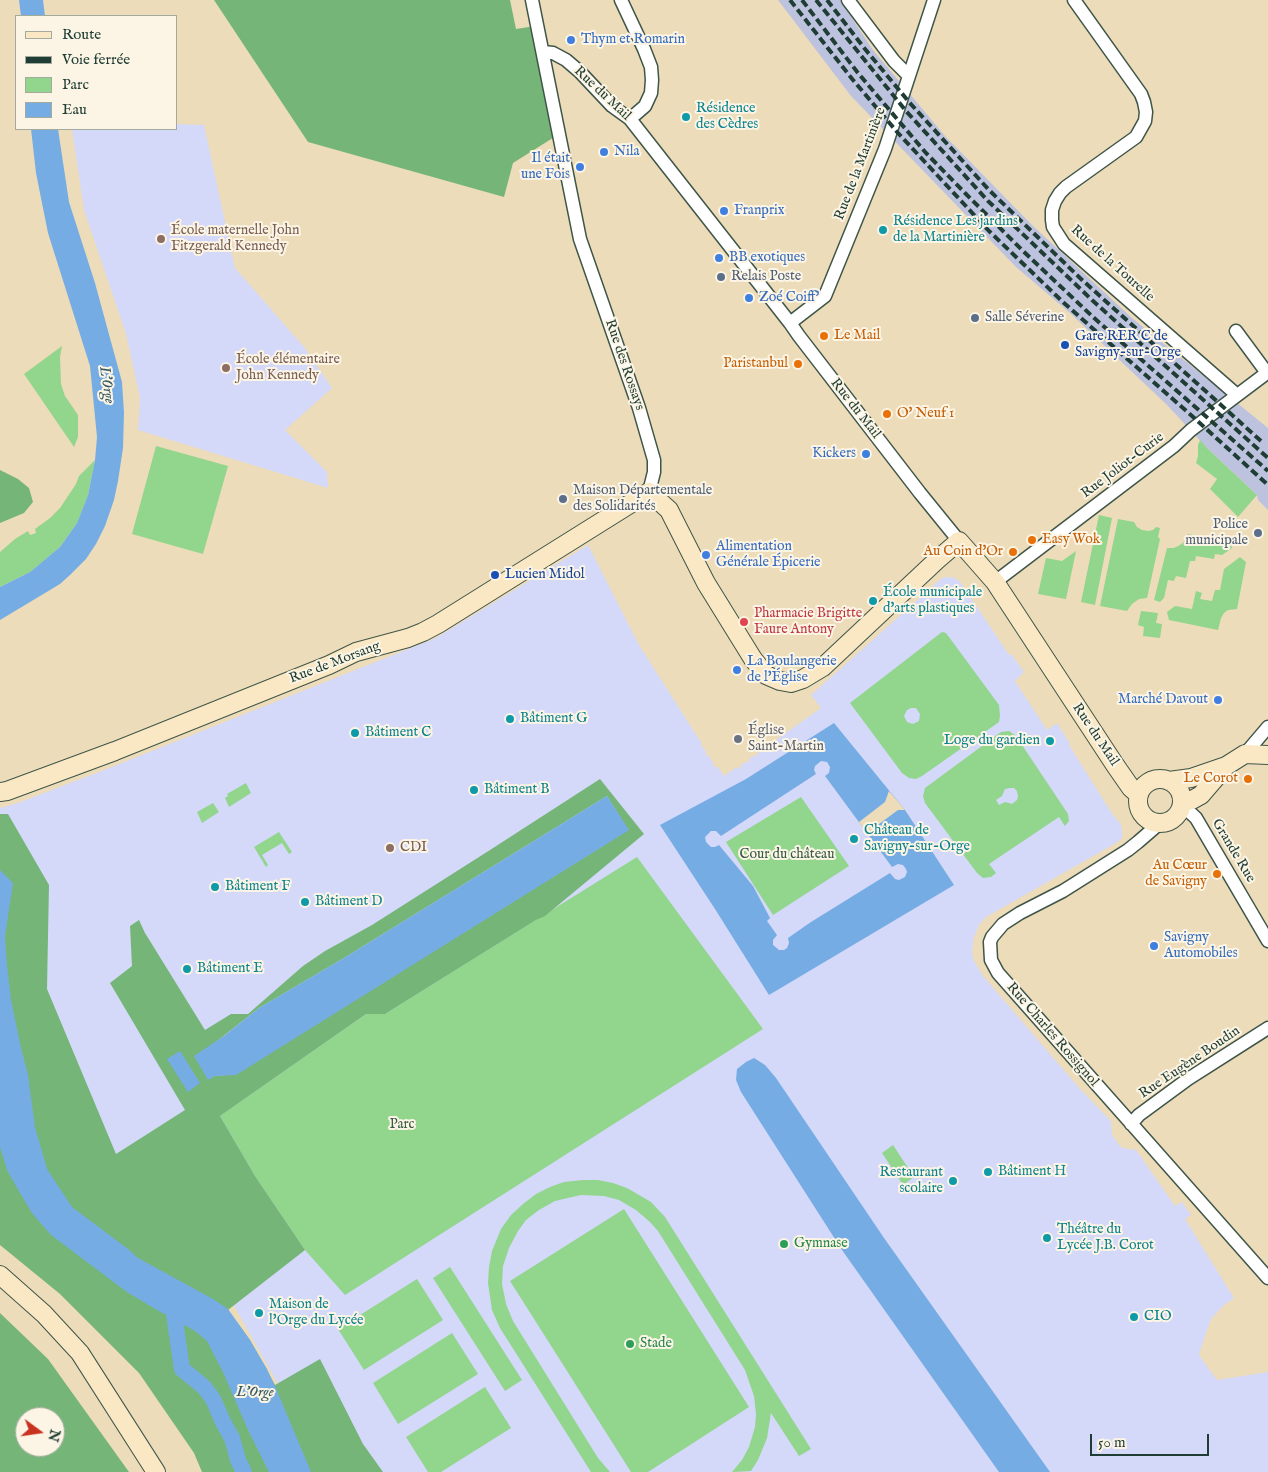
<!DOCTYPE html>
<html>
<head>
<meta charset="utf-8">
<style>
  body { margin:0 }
  #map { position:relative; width:1268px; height:1472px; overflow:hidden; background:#eddcb9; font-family:"IM FELL English",serif }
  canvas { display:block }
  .legend { position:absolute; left:15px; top:15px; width:162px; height:115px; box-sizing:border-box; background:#fcf5e5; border:1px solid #a4ab9e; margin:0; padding:6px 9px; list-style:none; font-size:15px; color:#1f3d34 }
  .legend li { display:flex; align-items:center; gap:10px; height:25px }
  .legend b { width:25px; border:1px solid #a4ab9e }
  .north { position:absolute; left:15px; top:1407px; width:50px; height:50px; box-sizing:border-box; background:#fcf5e5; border:1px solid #a4ab9e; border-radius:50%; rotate:104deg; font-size:14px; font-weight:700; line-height:20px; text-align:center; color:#1f3d34 }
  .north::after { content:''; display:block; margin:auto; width:18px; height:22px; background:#c8321e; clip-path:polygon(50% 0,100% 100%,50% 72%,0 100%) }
  .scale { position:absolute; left:1090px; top:1434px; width:119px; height:22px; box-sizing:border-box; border:2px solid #1f3d34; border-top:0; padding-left:6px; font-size:15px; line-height:18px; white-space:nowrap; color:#1f3d34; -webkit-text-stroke:4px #fcf5e5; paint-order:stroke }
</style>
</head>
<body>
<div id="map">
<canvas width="1268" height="1472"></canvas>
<ul class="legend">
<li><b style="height:6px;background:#fae7c3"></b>Route</li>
<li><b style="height:6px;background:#1f3d34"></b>Voie ferrée</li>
<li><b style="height:14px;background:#92d58d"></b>Parc</li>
<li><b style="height:14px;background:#76ace4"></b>Eau</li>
</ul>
<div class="north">N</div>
<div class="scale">50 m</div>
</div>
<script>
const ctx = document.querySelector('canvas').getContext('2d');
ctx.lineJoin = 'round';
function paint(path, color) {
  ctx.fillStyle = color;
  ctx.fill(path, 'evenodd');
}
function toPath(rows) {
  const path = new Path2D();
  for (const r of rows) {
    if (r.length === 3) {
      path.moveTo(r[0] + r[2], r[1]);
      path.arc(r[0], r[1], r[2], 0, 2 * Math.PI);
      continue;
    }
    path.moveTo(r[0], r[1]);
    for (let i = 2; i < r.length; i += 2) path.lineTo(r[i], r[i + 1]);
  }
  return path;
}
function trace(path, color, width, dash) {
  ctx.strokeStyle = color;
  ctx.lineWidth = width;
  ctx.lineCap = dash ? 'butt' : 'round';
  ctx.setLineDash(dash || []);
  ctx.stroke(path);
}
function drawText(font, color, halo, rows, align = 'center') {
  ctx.font = font + ' "IM FELL English",serif';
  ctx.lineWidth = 4;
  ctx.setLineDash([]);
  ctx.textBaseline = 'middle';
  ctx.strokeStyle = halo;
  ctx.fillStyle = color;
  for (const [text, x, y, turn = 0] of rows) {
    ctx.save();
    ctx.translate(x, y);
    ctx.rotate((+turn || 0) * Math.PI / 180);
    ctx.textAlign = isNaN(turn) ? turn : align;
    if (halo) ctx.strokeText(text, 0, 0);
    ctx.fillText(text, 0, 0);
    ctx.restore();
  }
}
paint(toPath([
  [176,124,204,125,235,268,304,347,332,388,285,430,327,472,328,488,138,430,140,398,126,334,84,210,72,129,176,129],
  [588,545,639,645,702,744,701,745,707,753,705,754,706,756,708,755,714,764,713,766,714,767,718,767,724,776,737,767,739,769,741,767,740,766,747,761,748,762,750,761,749,759,755,755,757,757,757,754,763,749,765,751,766,750,765,748,771,743,773,745,775,744,774,742,780,737,821,708,811,695,942,578,948,577,955,578,961,583,1009,655,1011,654,1024,672,1015,681,1047,730,1057,723,1070,744,1069,745,1111,812,1121,825,1122,831,1122,838,1116,843,986,917,979,925,974,937,972,951,974,961,983,976,1080,1089,1111,1121,1112,1135,1120,1146,1123,1148,1136,1150,1175,1206,1182,1202,1191,1215,1185,1219,1234,1298,1224,1305,1211,1319,1199,1354,1201,1358,1217,1380,1268,1372,1268,1472,316,1472,286,1398,233,1304,187,1284,0,970,0,808,18,803,99,772,436,638]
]), '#d4d8f9');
paint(toPath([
  [778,0,840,0,873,50,945,136,1033,226,1132,318,1268,428,1268,510,1258,500,1257,495,1208,449,1167,405,1070,313,1016,267,934,182,851,96]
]), '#bdc3de');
paint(toPath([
  [62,346,60,357,61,384,65,396,78,415,78,437,74,447,24,374],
  [1200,440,1208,449,1257,495,1238,517,1210,489,1217,479,1196,463,1198,456,1198,445],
  [156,446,228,466,203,554,132,534],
  [95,460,88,495,77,523,60,547,30,572,0,587,0,552,15,539,28,531,30,535,36,533,35,529,50,518,60,508,76,484,79,476],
  [1099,515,1112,518,1095,605,1081,602],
  [1118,519,1134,522,1137,527,1142,530,1148,531,1153,530,1156,527,1160,528,1158,537,1160,539,1147,598,1139,599,1132,604,1127,611,1100,606],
  [1188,534,1230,543,1232,548,1222,555,1215,554,1214,559,1196,556,1195,561,1190,561,1186,578,1176,576,1174,581,1168,580,1164,598,1160,602,1154,600,1167,548,1174,548,1180,545,1185,541],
  [1076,551,1066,599,1038,594,1046,558,1062,561],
  [1240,557,1246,562,1237,609,1228,610,1224,613,1221,618,1218,630,1169,620,1167,612,1175,606,1192,609,1196,591,1202,593,1200,599,1212,601,1215,590,1220,590,1224,569],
  [1141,611,1158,613,1156,623,1162,624,1160,638,1143,636,1144,627,1138,625],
  [942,632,946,633,999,705,1000,716,999,722,922,776,916,779,909,778,902,773,850,703],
  [911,708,916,708,920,714,919,721,913,724,907,722,904,716,907,710],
  [1009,731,1016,736,1068,814,1069,821,1065,826,1059,817,989,864,996,873,991,877,983,878,977,873,925,803,923,796,925,788,1001,732],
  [1010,788,1014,788,1017,791,1018,797,1017,800,1012,804,1005,802,999,805,996,800,1002,796,1005,789],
  [246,783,251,793,229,807,225,798,228,796,227,794],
  [801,797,849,866,773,915,726,842],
  [213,803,219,812,202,823,197,812],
  [279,832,292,852,289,854,282,843,262,855,268,865,266,867,254,847],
  [637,857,763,1029,345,1295,305,1250,255,1176,220,1116,366,1014,385,1014],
  [893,1145,914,1177,903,1185,882,1153],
  [583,1180,598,1180,613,1183,627,1188,651,1202,665,1217,811,1449,799,1456,771,1413,767,1438,758,1460,751,1471,732,1472,742,1460,749,1447,755,1427,756,1414,754,1396,745,1370,658,1231,650,1222,636,1210,619,1200,604,1196,581,1195,555,1201,539,1210,526,1220,518,1231,509,1248,503,1266,502,1284,506,1304,513,1321,598,1458,610,1472,591,1472,500,1328,492,1310,488,1283,489,1267,492,1251,501,1229,511,1215,523,1204,536,1194,550,1187,564,1182],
  [624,1209,749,1407,648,1472,631,1472,510,1281],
  [450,1267,522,1380,505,1391,433,1278],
  [417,1279,443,1320,364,1370,338,1329],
  [452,1333,478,1374,398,1424,373,1383],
  [485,1387,511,1428,441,1472,428,1472,406,1437]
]), '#92d58d');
paint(toPath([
  [214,0,510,0,516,29,535,26,556,136,513,163,504,197,308,142],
  [0,470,18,479,29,488,33,502,24,513,0,523],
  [600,779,644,834,545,916,536,920,385,1014,366,1014,220,1116,255,1176,305,1250,228,1310,250,1340,275,1385,320,1359,363,1444,383,1472,202,1472,194,1453,139,1373,60,1294,0,1245,0,814,8,814,49,885,47,989,116,1154,185,1110,110,983,132,966,130,926,139,920,145,933,205,1030,231,1014,248,1014,303,966,325,951,372,925,490,850],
  [607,796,628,830,236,1074,215,1076,208,1079,216,1042,259,1008,344,958],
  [0,1313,48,1359,129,1472,0,1472],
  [25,1417,55,1417,55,1447,25,1447]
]), '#75b678');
paint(toPath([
  [19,0,43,0,45,16,21,16],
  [31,129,58,129,69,202,95,283,122,382,124,413,123,448,118,481,114,500,105,526,96,544,86,559,70,575,60,584,0,620,0,587,30,572,60,547,77,523,88,495,95,460,97,437,90,366,48,233,36,173],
  [834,723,905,810,954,885,769,995,715,909,660,825,746,779],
  [821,761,827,762,830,767,829,773,825,776,892,867,898,864,903,865,906,869,907,872,905,877,899,880,895,879,890,873,811,922,788,938,789,943,787,948,784,950,779,950,773,945,773,940,777,935,767,921,770,918,753,886,719,845,715,847,711,847,706,842,705,837,711,831,716,831,721,836,816,774,814,770,815,766],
  [607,796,629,830,236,1075,215,1076,208,1080,194,1056,224,1036,259,1008,344,958],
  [0,870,13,883,5,936,7,966,11,1000,21,1048,28,1075,35,1127,47,1169,72,1207,128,1249,138,1258,213,1299,228,1309,250,1340,267,1369,275,1386,311,1472,269,1472,248,1430,223,1372,207,1341,195,1331,157,1310,127,1292,51,1235,32,1213,20,1193,7,1170,0,1147],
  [180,1051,200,1083,188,1092,167,1059],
  [754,1058,765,1065,776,1078,884,1238,1050,1472,999,1472,842,1250,741,1092,736,1080,737,1069,746,1062]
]), '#76ace4');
paint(toPath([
  [889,791,905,810,898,810,867,833,859,822,885,802]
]), '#eddcb9');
trace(toPath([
  [176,1306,174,1314,182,1369,204,1387,213,1399,223,1422,232,1438,238,1460,244,1472]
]), '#76ace4', 16);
const street = toPath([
  [532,0,580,239,639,408,654,460,654,472,649,492],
  [621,0,644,49,651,67,652,80,651,93,645,106,630,119],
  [848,0,894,61,909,76],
  [1074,0,1141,94,1144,102,1146,112,1145,121,1136,137,1066,187,1060,193,1055,201,1052,210,1052,220,1053,227,1064,244,1237,395],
  [543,52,553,53,566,60,580,72,612,106,630,119,790,323,799,336,920,493,959,541],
  [790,323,825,296,885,149,934,0],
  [1236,331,1267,373],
  [995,582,1174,446,1191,430,1268,372],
  [1245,754,1268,727],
  [1182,805,1196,818,1268,941],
  [1160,823,1138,842,1128,850,1063,891,1020,913,1003,924,992,937,990,942,991,960,998,973,1268,1278],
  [1131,1124,1139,1115,1188,1079,1268,1028]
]);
const secondary = toPath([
  [1160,801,22],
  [1169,781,1191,778,1226,766,1245,754,1268,755],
  [0,792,7,791,115,751,329,665,356,652,408,638,423,632,438,624,649,492,669,510,672,516,706,583,753,659,766,675,780,681,791,683,803,679,823,667,937,560,959,541,995,582,1115,765,1131,788,1139,795],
  [1182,802,1192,800,1201,795,1225,767],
  [0,1275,44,1314,80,1353,156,1472]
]);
trace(street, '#3e5548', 15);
trace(secondary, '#3e5548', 20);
trace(street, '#fff', 12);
trace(secondary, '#fae7c3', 18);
trace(toPath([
  [790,0,853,80,898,133,989,231,1064,303,1192,416,1268,485],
  [802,0,858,73,926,153,966,194,1022,250,1093,317,1268,471],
  [816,0,906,111,988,201,1092,300,1268,458],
  [827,0,865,49,909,102,989,190,1080,278,1261,441]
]), '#1f3d34', 4, [8, 4]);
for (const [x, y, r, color] of [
  [571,40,5,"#3f7fe0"],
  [686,117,5,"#0f9aa8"],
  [604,152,5,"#3f7fe0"],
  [580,167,5,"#3f7fe0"],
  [724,211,5,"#3f7fe0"],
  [883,230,5,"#0f9aa8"],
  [161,239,5,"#8d6e63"],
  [719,258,5,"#3f7fe0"],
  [721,277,5,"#5c6f8a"],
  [749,298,5,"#3f7fe0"],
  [975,318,5,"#5c6f8a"],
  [824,336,5,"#e8710a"],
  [1065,345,5,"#1a4fb4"],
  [798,364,5,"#e8710a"],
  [226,368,5,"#8d6e63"],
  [887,414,5,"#e8710a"],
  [866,454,5,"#3f7fe0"],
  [563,499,5,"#5c6f8a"],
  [1258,533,5,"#5c6f8a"],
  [1032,540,5,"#e8710a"],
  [1013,552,5,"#e8710a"],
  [706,555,5,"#3f7fe0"],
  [495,575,5,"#1a4fb4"],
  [873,601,5,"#0f9aa8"],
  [744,622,5,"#e0444e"],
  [737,670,5,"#3f7fe0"],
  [1218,700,5,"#3f7fe0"],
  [510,719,5,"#0f9aa8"],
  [355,733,5,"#0f9aa8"],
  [738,739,5,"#6b7280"],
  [1050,741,5,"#0f9aa8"],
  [1248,779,5,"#e8710a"],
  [474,790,5,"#0f9aa8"],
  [854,839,5,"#0f9aa8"],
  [390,848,5,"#8d6e63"],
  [1217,874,5,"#e8710a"],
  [215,887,5,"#0f9aa8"],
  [305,902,5,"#0f9aa8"],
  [1154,946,5,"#3f7fe0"],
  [187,969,5,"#0f9aa8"],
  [988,1172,5,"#0f9aa8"],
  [953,1181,5,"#0f9aa8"],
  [1047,1238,5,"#0f9aa8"],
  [784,1244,5,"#2e9e5b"],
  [259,1313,5,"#0f9aa8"],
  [1134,1317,5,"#0f9aa8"],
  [630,1344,5,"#2e9e5b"]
]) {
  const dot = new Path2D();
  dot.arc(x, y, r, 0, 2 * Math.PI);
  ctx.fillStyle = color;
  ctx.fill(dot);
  trace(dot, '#fcf5e5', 2);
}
drawText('14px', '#366cbe', '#fcf5e5', [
  ["Thym et Romarin",581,40],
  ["Nila",614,152],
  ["Il était",570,159,"right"],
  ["une Fois",570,175,"right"],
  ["Franprix",734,211],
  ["BB exotiques",729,258],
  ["Zoé Coiff'",759,298],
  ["Kickers",856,454,"right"],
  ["Alimentation",716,547],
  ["Générale Épicerie",716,563],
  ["La Boulangerie",747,662],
  ["de l'Église",747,678],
  ["Marché Davout",1208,700,"right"],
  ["Savigny",1164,938],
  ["Automobiles",1164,954]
], 'left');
drawText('14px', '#1f3d34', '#fcf5e5', [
  ["Rue du Mail",602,94,43],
  ["Rue de la Martinière",861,164,-69],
  ["Rue de la Tourelle",1112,264,42],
  ["Rue des Rossays",624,365,71],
  ["Rue du Mail",855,409,52],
  ["Rue Joliot-Curie",1123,466,-37],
  ["Rue de Morsang",335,663,-21],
  ["Rue du Mail",1095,735,56],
  ["Grande Rue",1233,851,59],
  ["Rue Charles Rossignol",1052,1035,49],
  ["Rue Eugène Boudin",1190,1063,-34]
]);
drawText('14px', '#0d838f', '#fcf5e5', [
  ["Résidence",696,109],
  ["des Cèdres",696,125],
  ["Résidence Les jardins",893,222],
  ["de la Martinière",893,238],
  ["École municipale",883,593],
  ["d'arts plastiques",883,609],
  ["Bâtiment G",520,719],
  ["Bâtiment C",365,733],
  ["Loge du gardien",1040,741,"right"],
  ["Bâtiment B",484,790],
  ["Château de",864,831],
  ["Savigny-sur-Orge",864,847],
  ["Bâtiment F",225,887],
  ["Bâtiment D",315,902],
  ["Bâtiment E",197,969],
  ["Bâtiment H",998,1172],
  ["Restaurant",943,1173,"right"],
  ["scolaire",943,1189,"right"],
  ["Théâtre du",1057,1230],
  ["Lycée J.B. Corot",1057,1246],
  ["Maison de",269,1305],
  ["l'Orge du Lycée",269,1321],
  ["CIO",1144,1317]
], 'left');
drawText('14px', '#785e54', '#fcf5e5', [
  ["École maternelle John",171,231],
  ["Fitzgerald Kennedy",171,247],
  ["École élémentaire",236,360],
  ["John Kennedy",236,376],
  ["CDI",400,848]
], 'left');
drawText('14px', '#4e5e75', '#fcf5e5', [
  ["Relais Poste",731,277],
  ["Salle Séverine",985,318],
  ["Maison Départementale",573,491],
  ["des Solidarités",573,507],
  ["Police",1248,525,"right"],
  ["municipale",1248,541,"right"]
], 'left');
drawText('14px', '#c56008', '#fcf5e5', [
  ["Le Mail",834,336,"left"],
  ["Paristanbul",788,364],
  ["O' Neuf 1",897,414,"left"],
  ["Easy Wok",1042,540,"left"],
  ["Au Coin d'Or",1003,552],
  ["Le Corot",1238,779],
  ["Au Cœur",1207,866],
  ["de Savigny",1207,882]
], 'right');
drawText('14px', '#164399', '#fcf5e5', [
  ["Gare RER C de",1075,337],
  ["Savigny-sur-Orge",1075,353],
  ["Lucien Midol",505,575]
], 'left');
drawText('14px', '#be3a42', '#fcf5e5', [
  ["Pharmacie Brigitte",754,614],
  ["Faure Antony",754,630]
], 'left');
drawText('14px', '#5b616d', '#fcf5e5', [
  ["Église",748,731],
  ["Saint-Martin",748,747]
], 'left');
drawText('14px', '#365b46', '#fcf5e5', [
  ["Cour du château",787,855],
  ["Parc",402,1125]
]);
drawText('14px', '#27864d', '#fcf5e5', [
  ["Gymnase",794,1244],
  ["Stade",640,1344]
], 'left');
drawText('italic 15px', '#355960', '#fcf5e5', [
  ["L'Orge",106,385,81],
  ["L'Orge",255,1393]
]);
</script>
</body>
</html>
